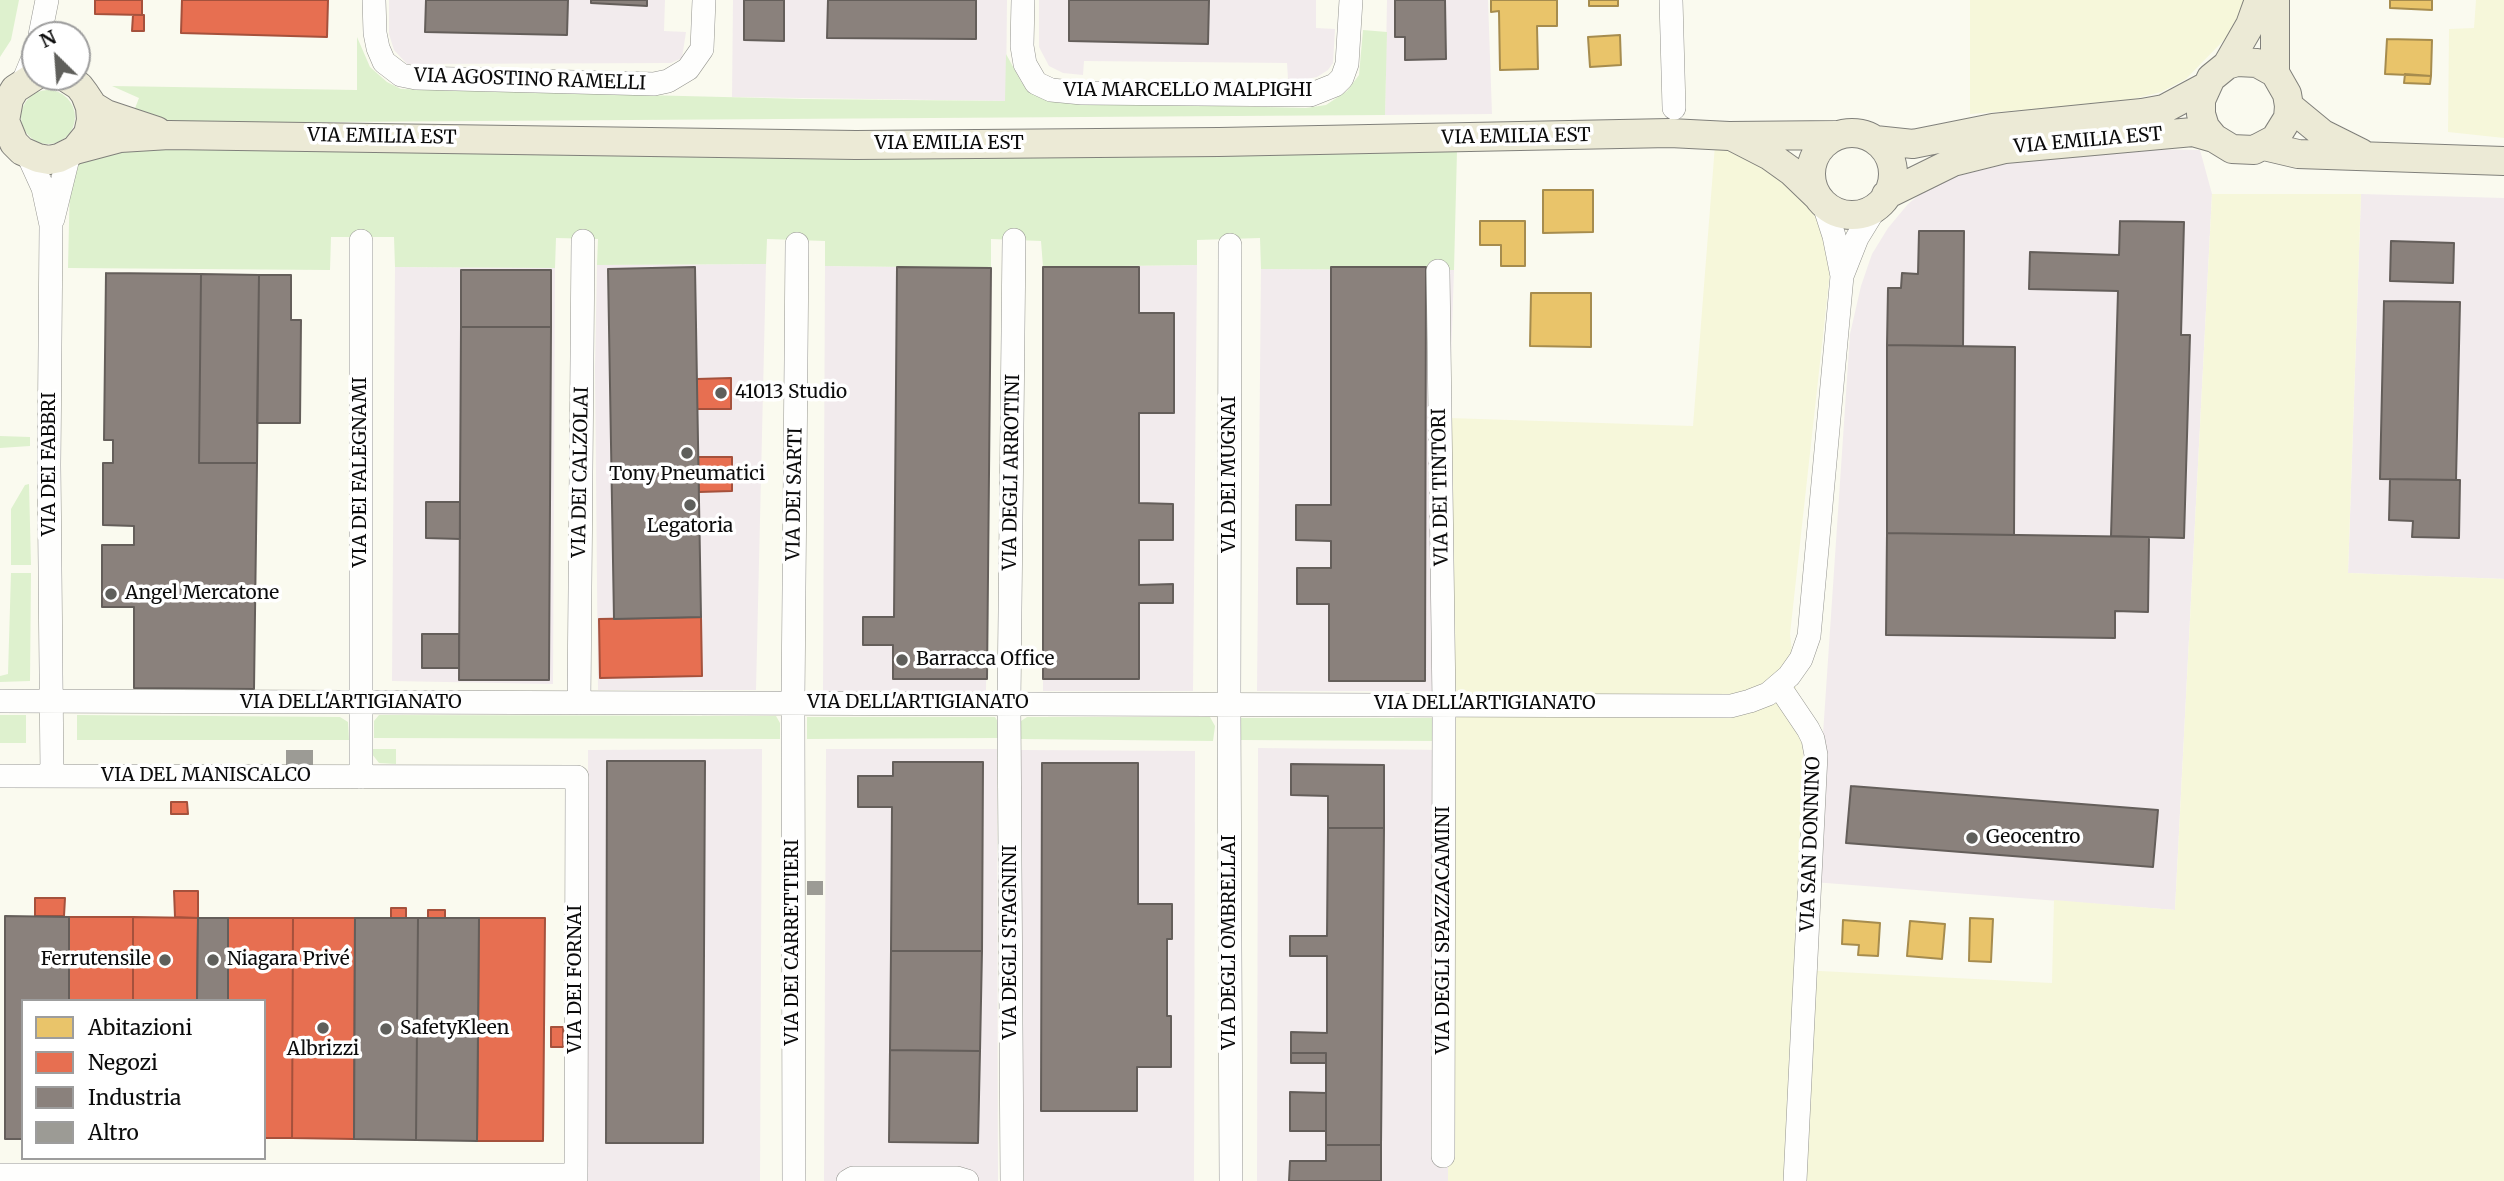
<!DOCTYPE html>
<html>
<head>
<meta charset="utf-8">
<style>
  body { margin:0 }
  #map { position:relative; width:2504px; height:1181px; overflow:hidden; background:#fafaef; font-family:Merriweather,serif }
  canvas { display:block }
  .legend { position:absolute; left:21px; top:999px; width:245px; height:161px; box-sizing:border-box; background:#fff; border:2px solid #9d9d9d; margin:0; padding:9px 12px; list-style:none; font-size:21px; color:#0b0b0b }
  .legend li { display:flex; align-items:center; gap:14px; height:35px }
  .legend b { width:35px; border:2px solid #9d9d9d }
  .north { position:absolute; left:21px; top:21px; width:70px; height:70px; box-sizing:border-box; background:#fff; border:2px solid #9d9d9d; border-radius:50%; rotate:335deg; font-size:19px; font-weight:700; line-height:28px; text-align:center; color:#0b0b0b }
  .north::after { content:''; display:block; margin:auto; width:24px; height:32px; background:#5f5f5b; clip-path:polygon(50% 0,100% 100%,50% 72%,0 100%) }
</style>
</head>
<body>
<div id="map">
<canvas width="2504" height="1181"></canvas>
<ul class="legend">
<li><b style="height:19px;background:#e9c46a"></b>Abitazioni</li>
<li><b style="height:19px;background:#e76f51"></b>Negozi</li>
<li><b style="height:19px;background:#8a817c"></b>Industria</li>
<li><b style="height:19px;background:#9c9b95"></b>Altro</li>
</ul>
<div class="north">N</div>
</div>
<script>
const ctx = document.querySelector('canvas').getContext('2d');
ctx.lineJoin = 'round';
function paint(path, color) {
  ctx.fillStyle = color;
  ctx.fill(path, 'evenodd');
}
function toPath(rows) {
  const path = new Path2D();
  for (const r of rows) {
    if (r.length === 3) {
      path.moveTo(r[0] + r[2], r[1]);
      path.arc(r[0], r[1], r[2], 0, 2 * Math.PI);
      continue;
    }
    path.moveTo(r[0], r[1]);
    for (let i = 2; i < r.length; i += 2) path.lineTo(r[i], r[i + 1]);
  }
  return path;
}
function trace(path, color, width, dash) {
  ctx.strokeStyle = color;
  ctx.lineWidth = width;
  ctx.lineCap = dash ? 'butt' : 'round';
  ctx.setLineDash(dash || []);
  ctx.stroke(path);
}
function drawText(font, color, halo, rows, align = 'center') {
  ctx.font = font + ' Merriweather,serif';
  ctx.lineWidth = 7;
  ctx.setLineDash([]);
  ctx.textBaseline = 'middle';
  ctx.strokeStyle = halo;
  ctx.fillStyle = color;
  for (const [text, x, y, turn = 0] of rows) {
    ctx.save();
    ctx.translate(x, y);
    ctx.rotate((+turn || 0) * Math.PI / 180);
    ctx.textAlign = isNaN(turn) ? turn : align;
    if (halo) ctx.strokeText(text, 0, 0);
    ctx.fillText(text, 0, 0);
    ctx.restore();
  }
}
paint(toPath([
  [389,0,665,0,664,31,686,32,682,58,671,63,407,64,394,50,389,34],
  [733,0,1007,0,1006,101,732,97],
  [1039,0,1316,0,1316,28,1335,29,1333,63,1328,70,1317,77,1302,80,1288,79,1287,63,1084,61,1083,75,1063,73,1049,66,1039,47],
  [1387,0,1488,0,1492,114,1385,115],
  [2084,148,2200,150,2212,194,2175,910,1813,882,1850,334,1861,286,1872,254,1888,228,1908,204,1929,187,1963,170],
  [2361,194,2504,198,2504,579,2348,573],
  [766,264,756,690,598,690,595,368,597,265],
  [1197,265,1193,691,1043,691,1043,267],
  [825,266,991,268,986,691,823,691],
  [395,267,555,268,553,684,392,681],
  [1261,269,1454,270,1449,418,1449,691,1257,691],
  [1258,748,1449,750,1448,1181,1257,1181],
  [762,749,760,1181,587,1181,588,750],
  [826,749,997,749,998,1181,824,1181],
  [1020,750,1195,751,1194,1181,1022,1181]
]), '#f2ebed');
paint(toPath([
  [1970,0,2250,0,2244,18,2223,41,2186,79,2161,92,2118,103,1970,114],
  [2476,0,2504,0,2504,138,2448,132,2449,29,2474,28],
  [1715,145,1743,153,1772,167,1809,204,1825,234,1830,272,1790,634,1803,752,1801,970,2052,983,2054,900,2175,910,2212,194,2361,194,2348,573,2504,579,2504,1181,1448,1181,1449,418,1693,426]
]), '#f6f7da');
paint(toPath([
  [0,0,19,0,11,40,0,57],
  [1363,30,1387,32,1385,115,176,123,132,116,139,98,112,86,357,90,357,37,370,67,387,82,401,89,804,99,1005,101,1006,54,1022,83,1037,96,1054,102,1306,108,1326,105,1347,91,1359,75],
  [48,117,27],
  [147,148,389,151,1457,151,1454,270,1261,269,1260,238,1197,240,1197,265,1043,267,1041,241,991,239,991,268,825,266,825,241,767,239,766,264,597,265,598,239,556,238,555,268,395,267,394,237,331,237,330,270,68,268,70,179,76,165,89,155],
  [0,436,30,437,30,446,0,448],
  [29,484,31,565,11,565,11,509,25,485],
  [11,573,31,573,30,681,0,682,0,676,8,674],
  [0,715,26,715,26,743,0,743],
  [77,715,340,717,348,722,349,740,77,740],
  [379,715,776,716,780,723,780,739,374,738,374,721],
  [807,717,995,717,998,722,998,738,807,739],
  [1027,717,1210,717,1215,726,1213,741,1020,739,1021,721],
  [1240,718,1435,718,1435,741,1241,740],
  [373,749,396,749,396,764,379,763,372,754]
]), '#def1ce');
const homes = toPath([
  [1491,0,1557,0,1557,26,1537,26,1538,69,1500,70,1499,11,1491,12,1491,0],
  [1589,0,1618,0,1618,6,1589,6,1589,0],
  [2390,0,2432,0,2432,10,2390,8,2390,0],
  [1620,35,1621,65,1590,67,1588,37,1620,35],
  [2387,39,2432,40,2431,76,2385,74,2387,39],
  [2405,74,2431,76,2430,84,2404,83,2405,74],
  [1543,190,1593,190,1593,232,1543,233,1543,190],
  [1480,221,1525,221,1525,266,1501,266,1501,245,1480,245,1480,221],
  [1531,293,1591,293,1591,347,1530,346,1531,293],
  [1970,918,1993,919,1991,962,1969,961,1970,918],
  [1843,920,1880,923,1878,956,1858,955,1859,945,1842,944,1843,920],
  [1910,921,1945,924,1942,959,1907,956,1910,921]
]);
paint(homes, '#e9c46a');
trace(homes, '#a68c4e', 2);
const shops = toPath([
  [95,0,142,0,142,15,95,14,95,0],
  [182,0,328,0,327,37,181,33,182,0],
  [133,15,144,15,144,31,132,31,133,15],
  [731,378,731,409,697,409,697,379,731,378],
  [698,457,732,457,732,491,699,492,698,457],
  [701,617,702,676,600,678,599,619,701,617],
  [171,802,187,802,188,814,171,814,171,802],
  [174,891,198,891,198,918,175,917,174,891],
  [35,898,65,898,64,916,35,916,35,898],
  [391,908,406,908,406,918,391,918,391,908],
  [428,910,445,910,445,918,428,918,428,910],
  [69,917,133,917,133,1001,69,1001,69,917],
  [133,917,198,918,197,1001,133,1001,133,917],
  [228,918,293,918,292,1138,264,1138,264,1001,228,1001,228,918],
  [293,918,355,918,354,1139,292,1138,293,918],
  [479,918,545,918,543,1141,477,1141,479,918],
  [551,1027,563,1027,563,1047,551,1047,551,1027]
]);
paint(shops, '#e76f51');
trace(shops, '#a5513c', 2);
const industry = toPath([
  [426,0,568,0,567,35,425,32,426,0],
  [591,0,647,0,647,6,591,3,591,0],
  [744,0,784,0,784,41,744,40,744,0],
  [828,0,976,0,976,39,827,38,828,0],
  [1069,0,1209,0,1208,44,1069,41,1069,0],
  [1395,0,1445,0,1446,59,1405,60,1405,37,1395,37,1395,0],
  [2120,221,2184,222,2181,335,2190,335,2184,538,2111,536,2118,291,2029,289,2030,252,2119,255,2120,221],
  [1919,231,1964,231,1963,346,1887,345,1888,288,1901,288,1902,273,1918,274,1919,231],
  [2391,241,2454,243,2453,283,2390,281,2391,241],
  [695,267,701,617,614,619,608,269,695,267],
  [897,267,991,268,987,679,893,679,893,645,863,645,863,617,894,617,897,267],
  [1043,267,1139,267,1139,313,1174,313,1174,413,1139,413,1139,503,1173,504,1173,540,1139,540,1139,585,1173,584,1173,603,1139,603,1139,679,1043,679,1043,267],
  [1331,267,1426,267,1425,681,1329,681,1329,604,1297,604,1297,568,1331,568,1331,541,1296,540,1296,505,1331,505,1331,267],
  [461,270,551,270,551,327,461,327,461,270],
  [106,273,201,274,199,463,257,463,254,689,134,688,134,607,102,607,102,545,134,545,134,526,103,525,103,463,113,463,113,440,104,440,106,273],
  [201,274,259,275,257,463,199,463,201,274],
  [259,275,291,275,291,320,301,320,300,423,257,423,259,275],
  [2384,301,2460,302,2456,480,2380,479,2384,301],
  [461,327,551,327,549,680,459,680,461,327],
  [1887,345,2015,347,2014,535,1887,533,1887,345],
  [2390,479,2460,480,2459,538,2412,537,2413,521,2389,520,2390,479],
  [426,502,460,502,460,539,426,538,426,502],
  [1887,533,2149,537,2148,612,2115,611,2115,638,1886,635,1887,533],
  [422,634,459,634,459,668,422,668,422,634],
  [607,761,705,761,703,1143,606,1143,607,761],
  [893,762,983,762,982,951,891,951,892,807,858,807,858,776,893,776,893,762],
  [1042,763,1138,763,1138,904,1172,904,1172,939,1167,939,1167,1016,1171,1016,1171,1067,1137,1067,1137,1111,1041,1111,1042,763],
  [1291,764,1384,765,1384,828,1328,828,1328,796,1291,795,1291,764],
  [1851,786,2158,810,2153,867,1846,843,1851,786],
  [1328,828,1384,828,1381,1145,1326,1145,1326,1053,1291,1053,1291,1032,1327,1033,1327,956,1290,956,1290,936,1327,936,1328,828],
  [5,916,69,917,69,1001,23,1001,23,1139,5,1139,5,916],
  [198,918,228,918,228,1001,197,1001,198,918],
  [355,918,418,918,416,1140,354,1139,355,918],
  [418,918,479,918,477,1141,416,1140,418,918],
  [891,951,982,951,980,1051,890,1050,891,951],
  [890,1050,980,1051,978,1143,889,1142,890,1050],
  [1291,1053,1326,1053,1326,1063,1291,1063,1291,1053],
  [1290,1092,1326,1093,1326,1131,1290,1131,1290,1092],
  [1326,1145,1381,1145,1381,1181,1289,1181,1290,1161,1326,1161,1326,1145]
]);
paint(industry, '#8a817c');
trace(industry, '#645e5a', 2);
paint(toPath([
  [286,750,313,750,313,765,286,765],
  [807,881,823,881,823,895,807,895]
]), '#9c9b95');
const minor = toPath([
  [374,0,375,33,378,48,384,62,401,75,416,78,654,84,668,81,688,69,702,49,704,0],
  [1023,0,1022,46,1025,64,1036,83,1051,90,1082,93,1310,95,1335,85,1342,78,1347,64,1351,0],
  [1671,0,1674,108],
  [40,35,47,0],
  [23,82,35,53],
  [28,155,43,188,51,225,49,465,52,776],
  [53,219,69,154],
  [361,241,361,777],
  [1230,245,1229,704,1231,1181],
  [1438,271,1444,704,1443,1156],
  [1842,276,1857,238,1876,207],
  [1779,686,1808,729,1813,739,1816,755,1795,1181],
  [0,701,1731,706,1750,701,1768,694,1789,676,1801,659,1809,636,1842,276,1834,236,1824,205],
  [579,703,583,241],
  [0,776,577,777,576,1181],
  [0,1175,576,1175],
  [794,1181,793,703,797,244],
  [848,1181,853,1178,957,1178,967,1181],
  [1012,1181,1009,703,1014,240]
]);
const major = toPath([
  [2275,0,2275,73],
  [2227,65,2250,25,2259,0],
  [35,76,15,89,9,99,5,121,14,143,22,151,38,158,49,160,59,158,75,150,88,134,91,120,90,107,85,94,79,86,65,77],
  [85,94,93,106,106,114,157,131],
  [2289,106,2323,134,2361,153],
  [1852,174,41],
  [1735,138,1770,156,1791,171,1817,196],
  [1875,140,1913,144,1993,128,2142,113,2164,109,2205,87],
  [2264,146,2298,154,2504,161],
  [75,150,120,138,169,135,856,145,1219,142,1670,133,1729,136,1837,135],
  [1886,195,1953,162,2005,149,2193,132,2214,138,2232,149,2254,150,2275,139,2288,118,2289,106,2287,94,2275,73,2257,63,2237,62,2227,65,2211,78,2201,100,2201,114,2205,127,2214,138]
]);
trace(minor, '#93938e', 24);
trace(major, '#80807b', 30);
trace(minor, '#fefefd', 23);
trace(major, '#ecead6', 28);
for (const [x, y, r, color] of [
  [721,393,7,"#5f5f5b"],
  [687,453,7,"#5f5f5b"],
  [690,505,7,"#5f5f5b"],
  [111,594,7,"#5f5f5b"],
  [902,660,7,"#5f5f5b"],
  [1972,838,7,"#5f5f5b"],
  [165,960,7,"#5f5f5b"],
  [213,960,7,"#5f5f5b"],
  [323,1028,7,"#5f5f5b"],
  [386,1029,7,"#5f5f5b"]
]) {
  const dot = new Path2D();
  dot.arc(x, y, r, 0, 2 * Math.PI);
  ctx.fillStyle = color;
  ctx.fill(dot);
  trace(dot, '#fff', 2.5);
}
drawText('19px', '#0b0b0b', '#fff', [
  ["VIA AGOSTINO RAMELLI",530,80,2],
  ["VIA MARCELLO MALPIGHI",1188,91],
  ["VIA EMILIA EST",382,137,1],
  ["VIA EMILIA EST",1516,137,-1],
  ["VIA EMILIA EST",2088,141,-5],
  ["VIA EMILIA EST",949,144],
  ["VIA DEI FABBRI",50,464,-90],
  ["VIA DEI FALEGNAMI",361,472,-90],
  ["VIA DEI CALZOLAI",581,472,-89],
  ["VIA DEGLI ARROTINI",1012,472,-89],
  ["VIA DEI MUGNAI",1230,474,-90],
  ["VIA DEI TINTORI",1441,487,-91],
  ["VIA DEI SARTI",795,494,-89],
  ["VIA DELL'ARTIGIANATO",351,703],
  ["VIA DELL'ARTIGIANATO",918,703],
  ["VIA DELL'ARTIGIANATO",1485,704],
  ["VIA DEL MANISCALCO",206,776],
  ["VIA SAN DONNINO",1811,844,-88],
  ["VIA DEGLI SPAZZACAMINI",1444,930,-90],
  ["VIA DEI CARRETTIERI",793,942,-90],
  ["VIA DEGLI STAGNINI",1011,942,-90],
  ["VIA DEGLI OMBRELLAI",1230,942,-90],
  ["VIA DEI FORNAI",576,979,-90]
]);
drawText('19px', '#0b0b0b', '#fff', [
  ["41013 Studio",735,393],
  ["Tony Pneumatici",687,475,"center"],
  ["Legatoria",690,527,"center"],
  ["Angel Mercatone",125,594],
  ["Barracca Office",916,660],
  ["Geocentro",1986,838],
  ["Ferrutensile",151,960,"right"],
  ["Niagara Privé",227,960],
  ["SafetyKleen",400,1029],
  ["Albrizzi",323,1050,"center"]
], 'left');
</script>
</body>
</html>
